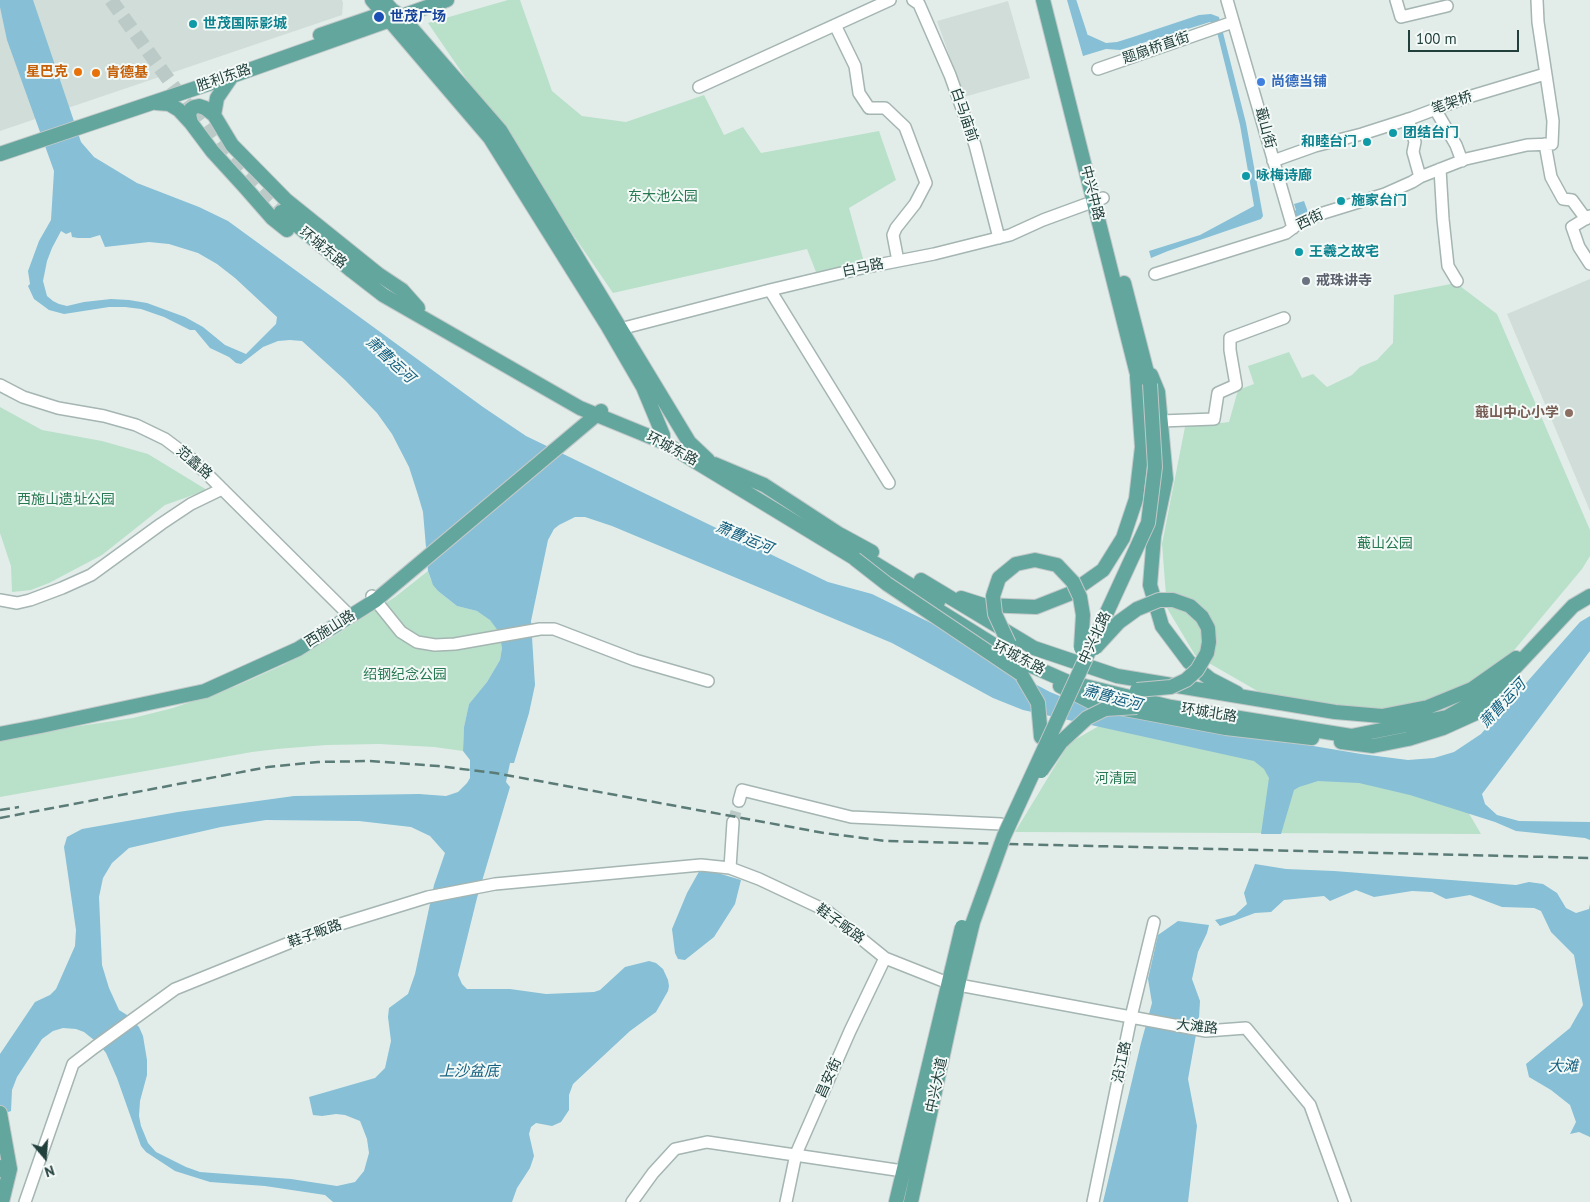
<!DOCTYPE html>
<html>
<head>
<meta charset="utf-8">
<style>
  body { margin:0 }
  #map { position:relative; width:1590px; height:1202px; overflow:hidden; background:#e2edea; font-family:"PT Sans",sans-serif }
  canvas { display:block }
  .north { position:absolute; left:20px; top:1132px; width:50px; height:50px; -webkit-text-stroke:4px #f3f9f7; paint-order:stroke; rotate:162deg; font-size:14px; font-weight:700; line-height:20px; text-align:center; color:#213f3b }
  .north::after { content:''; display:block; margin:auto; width:18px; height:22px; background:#213f3b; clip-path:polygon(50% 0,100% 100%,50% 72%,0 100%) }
  .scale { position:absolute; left:1408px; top:30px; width:111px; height:22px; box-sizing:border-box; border:2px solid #213f3b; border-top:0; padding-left:6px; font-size:15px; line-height:18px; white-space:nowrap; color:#213f3b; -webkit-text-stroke:4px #f3f9f7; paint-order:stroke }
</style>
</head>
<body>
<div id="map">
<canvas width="1590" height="1202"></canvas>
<div class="north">N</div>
<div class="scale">100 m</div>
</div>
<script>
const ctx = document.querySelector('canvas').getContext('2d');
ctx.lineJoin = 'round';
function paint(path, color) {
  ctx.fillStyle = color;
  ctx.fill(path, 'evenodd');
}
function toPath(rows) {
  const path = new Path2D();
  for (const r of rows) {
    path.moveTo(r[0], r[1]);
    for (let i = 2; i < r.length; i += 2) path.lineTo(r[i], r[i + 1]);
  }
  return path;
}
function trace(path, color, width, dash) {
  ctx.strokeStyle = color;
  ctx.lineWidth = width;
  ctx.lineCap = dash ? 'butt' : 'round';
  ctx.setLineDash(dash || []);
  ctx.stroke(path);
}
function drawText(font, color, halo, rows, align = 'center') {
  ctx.font = font + ' "PT Sans","Noto Sans SC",sans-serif';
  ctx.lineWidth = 4;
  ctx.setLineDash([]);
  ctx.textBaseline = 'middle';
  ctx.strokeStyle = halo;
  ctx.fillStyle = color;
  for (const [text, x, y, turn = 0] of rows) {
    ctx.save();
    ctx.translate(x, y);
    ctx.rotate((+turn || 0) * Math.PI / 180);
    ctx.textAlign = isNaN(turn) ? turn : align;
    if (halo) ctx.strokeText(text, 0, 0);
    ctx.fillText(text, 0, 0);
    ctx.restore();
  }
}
paint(toPath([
  [0,0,342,0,343,3,342,15,0,131],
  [1008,1,1030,78,964,97,937,21],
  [1590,279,1590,511,1507,314]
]), '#d0ddd9');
paint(toPath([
  [508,0,520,0,552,91,582,116,626,122,704,95,724,135,743,127,761,153,879,131,896,180,849,208,864,262,816,272,807,249,613,293,428,23],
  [1456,283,1497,314,1590,530,1590,556,1582,569,1480,691,1401,714,1273,700,1195,655,1167,608,1162,544,1185,427,1229,422,1238,390,1254,384,1248,366,1289,352,1302,378,1313,374,1327,387,1352,375,1360,367,1377,360,1393,343,1394,295],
  [0,407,42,430,102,441,148,454,207,490,165,505,102,555,49,583,31,590,12,592,11,566,0,533],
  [428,571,431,580,438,591,457,606,477,611,486,616,497,627,501,637,502,648,500,660,487,682,469,704,464,727,463,751,434,747,379,744,326,745,277,749,252,752,0,797,0,738,133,718,173,708,236,686,283,665,331,638,395,597],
  [1106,722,1457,793,1481,834,1015,832,1069,743]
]), '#b9e0c9');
paint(toPath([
  [0,0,33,0,81,142,94,157,137,183,199,207,228,221,483,407,526,436,828,582,872,594,939,627,1003,667,1050,692,1072,701,1224,731,1361,754,1408,760,1434,758,1454,752,1481,734,1580,622,1590,616,1590,651,1482,794,1485,804,1497,815,1519,821,1590,822,1590,840,1585,838,1516,831,1495,822,1410,795,1359,783,1318,781,1299,787,1294,790,1281,834,1261,834,1269,778,1264,769,1254,761,1023,710,993,698,892,643,612,526,585,517,575,517,559,525,554,529,548,540,531,621,535,685,529,713,514,763,510,763,506,782,510,787,477,898,458,975,462,984,467,989,510,989,546,994,594,992,600,990,625,967,649,961,656,963,663,969,668,980,669,986,668,991,656,1012,630,1031,573,1084,569,1095,569,1110,561,1122,552,1126,536,1123,531,1127,529,1134,534,1156,530,1168,517,1188,512,1202,333,1202,325,1195,265,1186,210,1182,175,1171,146,1152,141,1146,117,1078,106,1053,99,1044,84,1032,76,1029,63,1028,53,1031,42,1039,17,1077,12,1090,11,1111,0,1115,0,1054,35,1002,50,995,56,989,75,946,76,930,64,847,67,837,82,829,178,812,294,796,419,794,446,796,458,792,467,783,470,778,470,760,463,751,464,727,469,704,487,682,500,660,502,648,499,632,490,620,477,611,457,606,438,591,433,585,428,571,423,512,418,495,409,467,392,434,377,413,345,380,302,341,290,340,278,341,263,347,241,364,236,363,229,357,210,348,195,330,190,330,164,317,141,309,125,307,109,307,64,314,49,310,34,299,28,286,30,284,28,271,39,241,51,220,54,171,7,40,0,7],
  [61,231,66,234,71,232,72,237,78,238,90,238,100,235,105,247,149,242,169,244,198,253,217,264,235,278,277,317,276,324,246,354,225,345,203,327,185,317,147,303,129,300,111,299,84,302,67,306,59,304,53,301,47,296,43,281,47,261,52,248],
  [266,820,359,821,411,827,430,836,445,853,434,885,415,974,408,994,389,1008,388,1017,391,1041,385,1068,375,1078,309,1097,313,1115,322,1116,336,1114,345,1115,360,1121,362,1126,367,1139,369,1153,364,1171,355,1182,337,1186,291,1179,200,1172,186,1167,156,1152,148,1143,141,1126,139,1116,140,1101,147,1075,147,1060,143,1036,139,1027,127,1015,119,1010,109,988,102,965,99,897,103,878,112,863,129,848,221,827],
  [1067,0,1075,0,1086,34,1106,43,1117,42,1133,37,1199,15,1211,14,1219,17,1246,123,1263,216,1261,219,1168,251,1151,258,1149,251,1200,235,1254,206,1240,125,1217,32,1214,24,1210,22,1120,50,1106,49,1083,56],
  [1304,201,1309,215,1294,219,1292,212,1296,210,1294,204],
  [1255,864,1286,869,1334,871,1516,885,1529,882,1543,884,1557,893,1566,908,1576,913,1589,909,1590,904,1590,1137,1579,1132,1570,1134,1576,1122,1570,1105,1551,1090,1529,1077,1526,1064,1570,1028,1583,1005,1574,955,1551,932,1541,911,1534,908,1502,907,1470,895,1446,899,1432,892,1412,891,1374,897,1356,890,1330,901,1324,896,1284,900,1271,912,1255,913,1220,926,1215,920,1235,915,1247,904,1244,893],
  [701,868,741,880,735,904,714,937,685,960,678,959,675,953,672,929,687,893],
  [1178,921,1209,925,1207,933,1198,952,1192,979,1200,1001,1199,1018,1188,1079,1197,1126,1188,1202,1103,1202,1141,1043,1152,1003,1148,979,1158,935]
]), '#86bfd6');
trace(toPath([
  [1075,0,1086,34]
]), '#86bfd6', 2.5);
trace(toPath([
  [733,822,739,801]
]), '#bbcac7', 11, [11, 5.5]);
trace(toPath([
  [111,0,197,119],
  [196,107,227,150,241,164],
  [230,162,281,212]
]), '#bbcac7', 14, [14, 7]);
const minor = toPath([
  [913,0,919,4,950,75,975,145,999,238],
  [1227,0,1293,228],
  [1396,0,1401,17,1447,6],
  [835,25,855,66,859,93,869,108,885,108,905,127,926,183,915,204,896,228,893,235,898,261],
  [1098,69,1233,22],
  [699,87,890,0],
  [1435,109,1456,145,1462,161],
  [1408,119,1415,142,1413,152,1420,177],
  [1545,144,1551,177,1563,199,1572,200,1586,219],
  [1273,161,1315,146,1362,134,1412,118,1465,98,1545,74],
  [1440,169,1443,219,1448,266,1457,281],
  [1590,216,1572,227,1579,247,1590,264],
  [1155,274,1286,233,1298,224,1320,214,1385,194,1412,182,1420,177,1466,159,1527,145,1552,144,1553,121,1538,22,1537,0],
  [770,290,889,483],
  [620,329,770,290,862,268,934,254,1010,235,1043,220,1103,198],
  [0,385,23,397,58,408,104,416,136,425,165,439,193,460,346,612],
  [1161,421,1214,419,1218,393,1236,385,1230,350,1230,338,1284,318],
  [372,596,401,632,417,642,435,645,455,644,540,629,554,629,635,660,708,681],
  [0,600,17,603,30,600,62,588,91,575,161,524,191,504,222,489],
  [739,801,742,790,851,817,1001,824],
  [730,868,733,822],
  [25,1202,73,1064,95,1047,175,989,321,930,428,897,495,884,701,865,730,868,759,879,827,911,885,958,948,983,1206,1031,1246,1028,1310,1105,1345,1202],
  [632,1202,653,1173,675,1149,707,1142,903,1171],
  [786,1202,796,1154,850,1031,885,958],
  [1093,1202,1131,1017,1154,922]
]);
const major = toPath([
  [372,0,490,138,607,325,643,387,663,435,663,442],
  [383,0,392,10,401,16,500,130,689,442,708,460],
  [1043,0,1140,386],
  [320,35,390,11],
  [232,76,217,98,214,115,232,145,286,200,378,274,402,290,418,308],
  [156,103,169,104,179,110,191,123,212,151,244,186,272,218,287,230],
  [191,123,189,115,191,109,194,107,199,106,205,108,214,115],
  [0,154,232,76,447,0],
  [281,212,352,271,383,295,580,408,663,442,864,564],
  [1124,283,1150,384],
  [1151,375,1158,392,1166,479,1154,536,1150,585,1162,626,1189,662,1210,679,1237,693],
  [714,464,764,485,839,534,872,552],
  [858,553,938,602],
  [921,580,1034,648,1117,676,1335,712,1382,716,1428,707,1472,689,1516,658],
  [961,598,983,605,1036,607,1069,594,1103,570,1123,538,1136,499,1142,447,1137,377],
  [925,602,1018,660,1068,682,1171,707,1351,736,1447,717,1493,691,1573,606,1590,596],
  [1021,674,1038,703,1041,737],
  [1060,686,1093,703,1226,728,1312,738],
  [0,734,41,726,205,691,298,649,376,600,601,411],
  [1341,742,1373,746,1408,739,1443,728,1485,709,1503,691],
  [0,1113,10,1169,2,1202],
  [0,1167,0,1170],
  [896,1202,952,969],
  [911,1202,962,967]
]);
trace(minor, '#a4b5b2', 14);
trace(major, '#c1c9c8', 16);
trace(minor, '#fff', 11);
trace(major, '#63a69d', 14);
trace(toPath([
  [0,810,19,807],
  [0,818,268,767,318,762,370,761,438,766,495,773,824,833,886,841,1590,858]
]), '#5b7b76', 2.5, [10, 5]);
const majorBridge = toPath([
  [855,559,887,584,1021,674],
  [1009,644,995,614,993,596,999,578,1016,564,1035,560,1057,565,1073,582,1080,597,1083,615,1081,648],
  [1095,648,1119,622,1137,609,1159,600,1173,600,1190,606,1202,617,1208,628,1209,642,1207,653,1197,670,1186,680,1171,687,1137,690],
  [1041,771,1061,742,1087,718,1105,709,1137,707],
  [962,967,973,922,1004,836,1148,523,1155,467,1150,384],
  [952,969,962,927]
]);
trace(majorBridge, '#c1c9c8', 16, []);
trace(majorBridge, '#63a69d', 14);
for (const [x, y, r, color] of [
  [379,17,6,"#1a4fb4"],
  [193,24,5,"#0f9aa8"],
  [78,72,5,"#e8710a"],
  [96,73,5,"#e8710a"],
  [1261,82,5,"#3f7fe0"],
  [1393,133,5,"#0f9aa8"],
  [1367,142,5,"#0f9aa8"],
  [1246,176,5,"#0f9aa8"],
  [1341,201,5,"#0f9aa8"],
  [1299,252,5,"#0f9aa8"],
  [1306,281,5,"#6b7280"],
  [1569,413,5,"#8d6e63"]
]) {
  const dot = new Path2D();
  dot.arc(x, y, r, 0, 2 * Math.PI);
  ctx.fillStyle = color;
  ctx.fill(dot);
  trace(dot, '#f3f9f7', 2);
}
drawText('bold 14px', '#164399', '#f3f9f7', [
  ["世茂广场",390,17]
], 'left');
drawText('bold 14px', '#0d838f', '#f3f9f7', [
  ["世茂国际影城",203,24],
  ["团结台门",1403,133],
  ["和睦台门",1357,142,"right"],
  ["咏梅诗廊",1256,176],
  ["施家台门",1351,201],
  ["王羲之故宅",1309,252]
], 'left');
drawText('14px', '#213f3b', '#f3f9f7', [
  ["题扇桥直街",1156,48,-19],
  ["胜利东路",224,78,-19],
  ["笔架桥",1452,103,-19],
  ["白马庙前",964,115,71],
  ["蕺山街",1265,128,75],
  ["中兴中路",1092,193,76],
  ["西街",1310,220,-26],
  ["环城东路",323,248,39],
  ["白马路",863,268,-12],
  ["环城东路",672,449,28],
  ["范蠡路",194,463,41],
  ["西施山路",330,629,-32],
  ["中兴北路",1095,638,-65],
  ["环城东路",1019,658,28],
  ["环城北路",1209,713,9],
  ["鞋子畈路",840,924,36],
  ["鞋子畈路",315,934,-20],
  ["大滩路",1197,1027,6],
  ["沿江路",1122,1062,-78],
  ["昌安街",829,1078,-66],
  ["中兴大道",937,1085,-78]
]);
drawText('bold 14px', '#c56008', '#f3f9f7', [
  ["星巴克",68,72],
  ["肯德基",106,73,"left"]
], 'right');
drawText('bold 14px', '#366cbe', '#f3f9f7', [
  ["尚德当铺",1271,82]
], 'left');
drawText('14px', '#287952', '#f3f9f7', [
  ["东大池公园",663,197],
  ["西施山遗址公园",66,500],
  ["蕺山公园",1385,544],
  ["绍钢纪念公园",405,675],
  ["河清园",1116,779]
]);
drawText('bold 14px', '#5b616d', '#f3f9f7', [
  ["戒珠讲寺",1316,281]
], 'left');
drawText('bold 14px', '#785e54', '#f3f9f7', [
  ["蕺山中心小学",1559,413]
], 'right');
drawText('italic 15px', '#166180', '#f3f9f7', [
  ["萧曹运河",390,360,43],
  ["萧曹运河",744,538,23],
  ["萧曹运河",1112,698,15],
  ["萧曹运河",1503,704,-47],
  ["大滩",1563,1067],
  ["上沙盆底",469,1072]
]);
</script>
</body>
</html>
